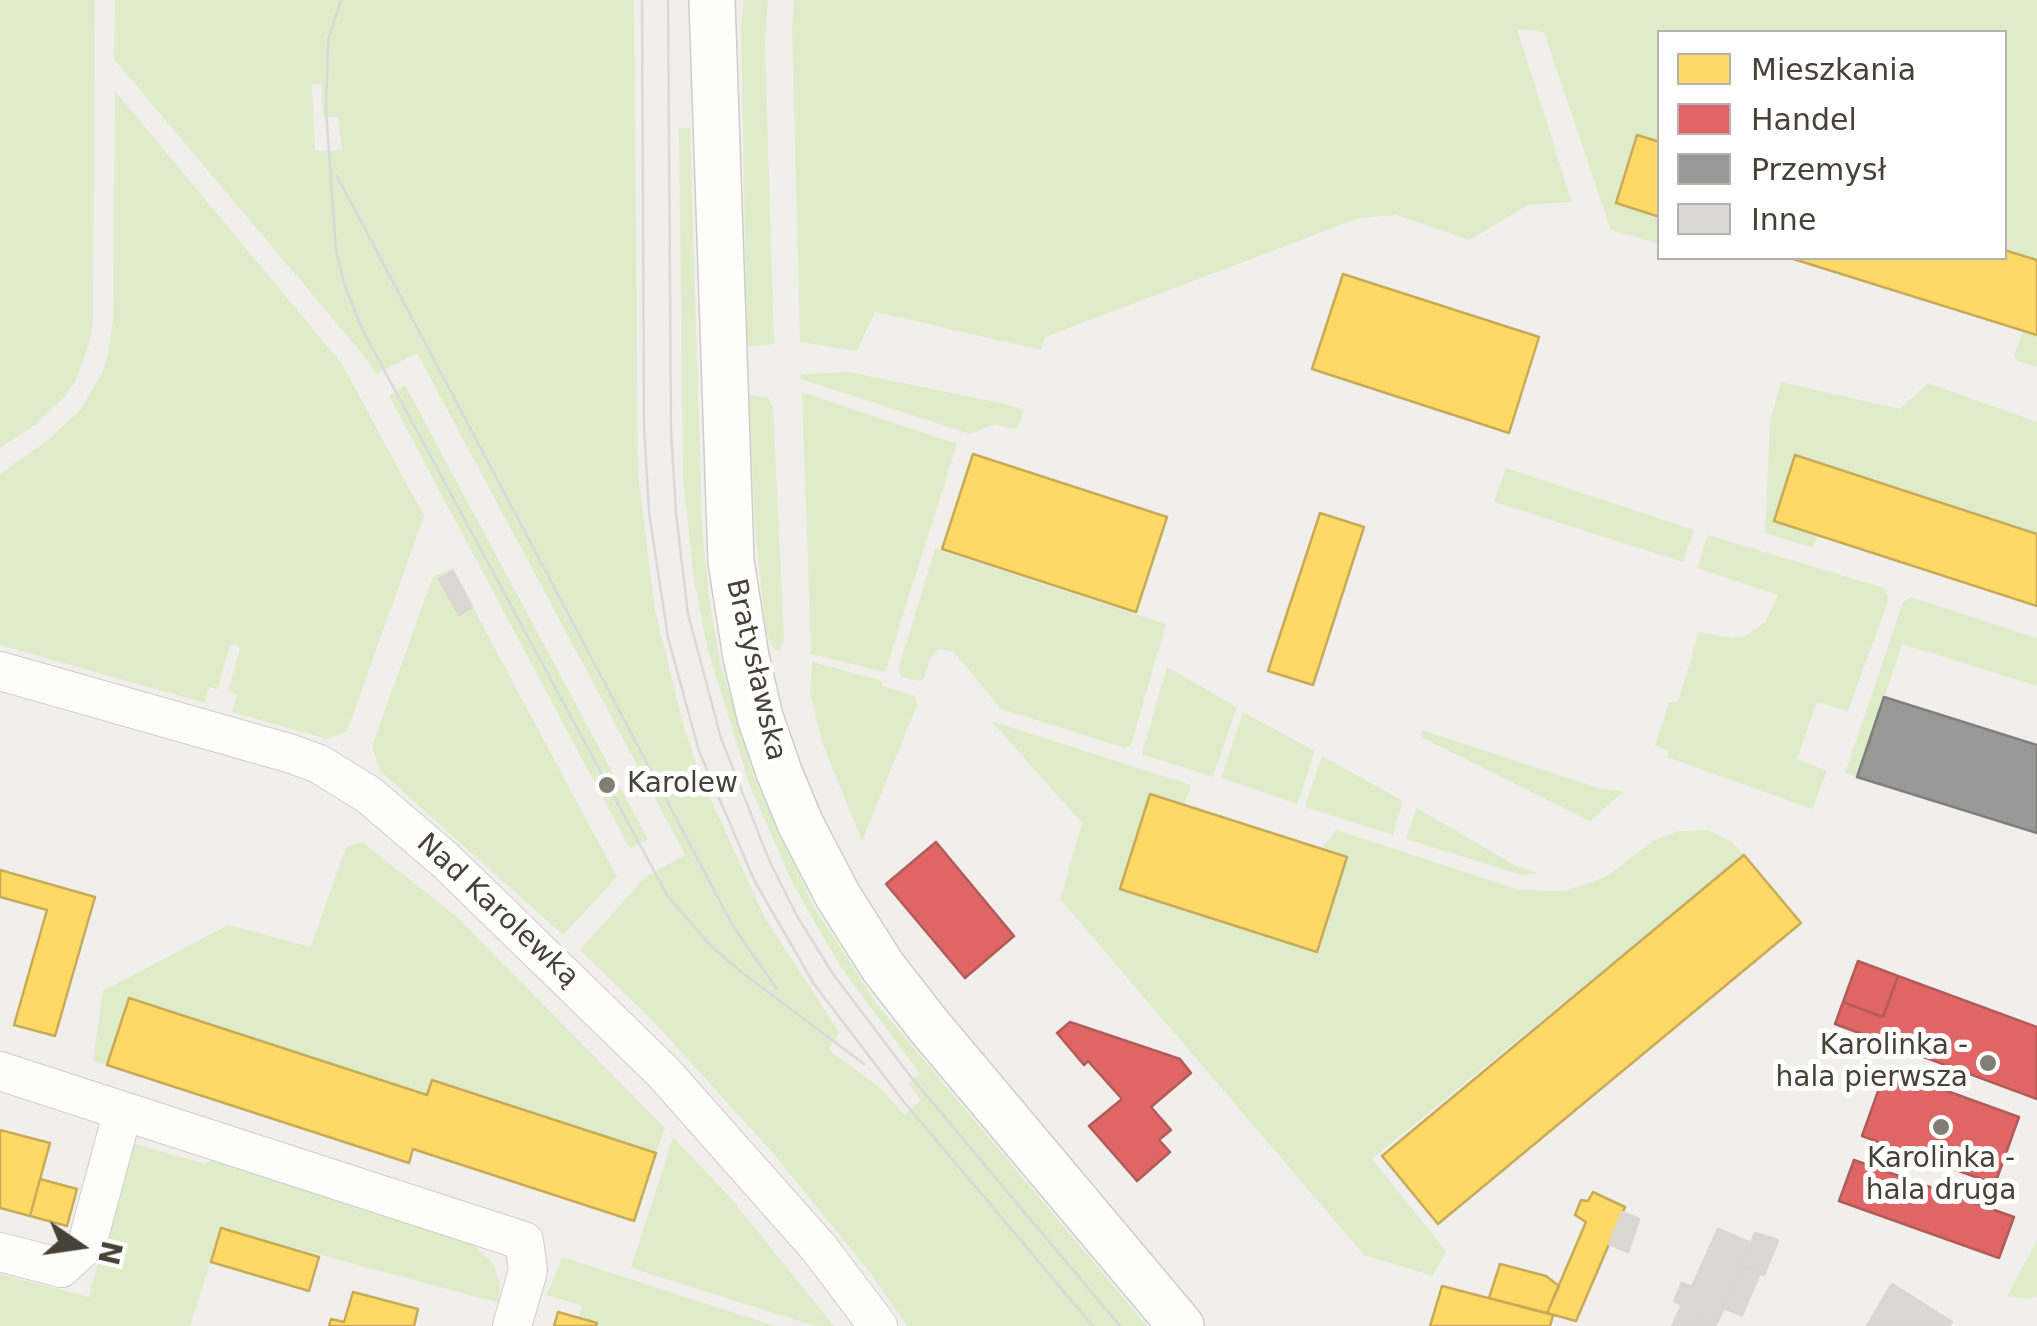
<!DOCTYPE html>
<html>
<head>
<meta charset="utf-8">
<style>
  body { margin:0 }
  #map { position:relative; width:2037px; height:1326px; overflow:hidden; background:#f1efeb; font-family:"DejaVu Sans",sans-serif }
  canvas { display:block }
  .legend { position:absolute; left:1657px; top:30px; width:350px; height:230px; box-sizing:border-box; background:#fff; border:2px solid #b6b3af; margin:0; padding:12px 18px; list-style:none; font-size:30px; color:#484136 }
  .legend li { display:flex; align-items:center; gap:20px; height:50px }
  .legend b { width:50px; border:2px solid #b6b3af }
  .north { position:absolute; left:30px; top:1196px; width:100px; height:100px; -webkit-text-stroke:8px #fff; paint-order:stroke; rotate:103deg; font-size:28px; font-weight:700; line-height:40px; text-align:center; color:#484136 }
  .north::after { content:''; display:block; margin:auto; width:35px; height:45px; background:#484136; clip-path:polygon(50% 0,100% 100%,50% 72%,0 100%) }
</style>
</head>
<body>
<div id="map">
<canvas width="2037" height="1326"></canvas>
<ul class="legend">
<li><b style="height:28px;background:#ffd966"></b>Mieszkania</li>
<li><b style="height:28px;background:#e06666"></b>Handel</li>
<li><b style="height:28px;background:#999"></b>Przemysł</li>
<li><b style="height:28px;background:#dbd8d3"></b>Inne</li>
</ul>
<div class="north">N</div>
</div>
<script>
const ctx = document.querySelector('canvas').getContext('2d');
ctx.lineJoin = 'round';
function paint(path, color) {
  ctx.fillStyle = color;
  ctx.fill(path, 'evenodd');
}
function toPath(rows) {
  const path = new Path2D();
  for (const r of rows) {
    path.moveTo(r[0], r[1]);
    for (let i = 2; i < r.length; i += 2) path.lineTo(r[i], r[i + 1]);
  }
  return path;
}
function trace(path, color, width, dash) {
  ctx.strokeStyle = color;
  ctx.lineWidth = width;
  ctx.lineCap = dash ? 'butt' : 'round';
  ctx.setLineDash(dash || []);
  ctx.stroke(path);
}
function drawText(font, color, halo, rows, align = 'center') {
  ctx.font = font + ' "DejaVu Sans",sans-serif';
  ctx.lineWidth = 10;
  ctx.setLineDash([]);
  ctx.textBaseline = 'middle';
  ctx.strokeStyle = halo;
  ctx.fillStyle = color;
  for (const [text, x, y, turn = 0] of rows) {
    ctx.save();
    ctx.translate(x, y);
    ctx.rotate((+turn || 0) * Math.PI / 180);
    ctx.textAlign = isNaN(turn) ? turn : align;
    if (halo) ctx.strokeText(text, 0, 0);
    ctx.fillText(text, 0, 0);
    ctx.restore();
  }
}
paint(toPath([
  [0,0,95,0,93,320,89,345,75,382,65,396,35,425,0,448],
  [115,0,634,0,638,475,655,610,684,727,701,778,765,918,839,1032,829,1050,878,1086,905,1115,921,1100,908,1084,920,1074,840,966,793,884,750,786,708,651,694,580,683,478,679,128,690,128,702,523,709,599,720,661,755,780,814,907,876,1003,1147,1326,907,1326,869,1271,772,1152,655,1023,580,950,645,877,685,855,417,353,376,374,365,357,114,59],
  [321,83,323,117,338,117,342,150,315,151,312,84],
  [744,0,768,0,765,44,774,344,747,347,741,28],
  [794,0,2037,0,2037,260,2005,250,2004,32,1660,32,1659,142,1637,135,1659,217,1659,244,1611,230,1544,32,1517,29,1572,202,1528,205,1469,240,1396,215,1359,218,1045,337,1041,350,875,312,857,351,800,342,792,27],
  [115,91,342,364,424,516,347,731,327,739,232,712,237,695,228,691,240,648,236,645,230,645,218,689,209,687,205,703,0,645,0,474,47,441,81,409,102,373,109,349,113,322],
  [2023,330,2037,335,2037,367,2017,361,2014,356],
  [849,372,991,401,1024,409,1018,428,1013,429,995,424,970,434,801,379,801,374],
  [1781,382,1900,409,1928,383,2037,422,2037,534,1795,456,1774,520,1818,535,1813,548,1765,533,1770,421],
  [405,385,648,839,630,849,389,396],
  [802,392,957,444,885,672,811,654],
  [749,395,768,398,773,407,784,637,780,652,773,648,766,632,755,529],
  [1506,468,1694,530,1683,562,1494,502],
  [1708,535,1884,588,1889,598,1848,711,1817,702,1797,759,1827,771,1812,809,1667,757,1669,750,1655,746,1669,702,1678,702,1699,632,1732,638,1746,636,1765,622,1778,595,1697,568],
  [935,549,1166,624,1131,745,1125,748,1001,709,954,652,939,649,930,658,924,679,919,681,902,677,898,670],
  [452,568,617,877,563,935,380,771,372,746,433,577],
  [1911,597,2037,638,2037,686,1902,644,1857,777,1845,773,1903,602],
  [812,662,880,680,883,686,915,696,917,705,862,841,822,742,810,692],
  [1167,667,1237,707,1213,777,1142,754],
  [1243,712,1315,751,1297,804,1221,778],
  [991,721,1191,785,1184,805,1317,951,1347,858,1322,849,1336,830,1517,889,1544,891,1563,891,1592,882,1609,875,1654,840,1679,831,1708,830,1732,842,1744,855,1372,1159,1446,1251,1433,1276,1364,1255,1060,899,1082,823],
  [1422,730,1602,789,1624,791,1590,821,1421,737],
  [1322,756,1403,801,1393,835,1305,807],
  [1417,808,1516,866,1538,873,1521,875,1406,839],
  [362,842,457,917,665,1128,656,1153,433,1080,427,1095,129,998,107,1065,93,1062,103,991,228,925,311,947,346,847],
  [673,1137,728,1195,834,1326,815,1326,631,1268],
  [129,1142,205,1164,214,1157,470,1242,493,1263,500,1283,499,1303,221,1228,190,1326,0,1326,0,1274,89,1297],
  [2037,1240,2037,1296,2026,1299,2007,1296],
  [562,1257,775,1326,596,1326,596,1323,578,1318,582,1306,547,1295]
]), '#dfecca');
const homes = toPath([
  [1637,135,1660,142,1660,217,1616,203,1637,135],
  [2004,250,2037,260,2037,335,1790,258,2004,258,2004,250],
  [1343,274,1539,337,1509,433,1312,369,1343,274],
  [973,454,1167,517,1136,612,942,549,973,454],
  [1795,455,2037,534,2037,606,1774,521,1795,455],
  [1320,513,1364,527,1313,685,1268,671,1320,513],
  [1150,794,1347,857,1317,952,1120,889,1150,794],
  [1744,855,1801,923,1438,1224,1382,1156,1744,855],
  [0,870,95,897,55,1036,14,1025,47,910,0,897,0,870],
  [129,998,427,1095,432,1080,656,1153,634,1221,413,1149,409,1163,107,1065,129,998],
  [0,1130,50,1143,30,1216,0,1208,0,1130],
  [40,1179,77,1189,67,1226,30,1216,40,1179],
  [1593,1192,1625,1207,1576,1321,1547,1313,1586,1222,1575,1215,1581,1200,1588,1201,1593,1192],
  [221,1228,319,1257,309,1291,211,1262,221,1228],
  [1500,1264,1546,1276,1559,1286,1547,1313,1489,1298,1500,1264],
  [1442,1286,1553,1315,1550,1326,1430,1326,1442,1286],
  [353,1292,418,1309,414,1326,329,1326,331,1319,344,1322,353,1292],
  [558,1312,597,1323,596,1326,554,1326,558,1312]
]);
paint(homes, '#ffd966');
trace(homes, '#c8ab58', 2.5);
const shops = toPath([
  [936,842,1014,936,965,978,886,884,936,842],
  [1858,961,1898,976,1883,1017,1843,1002,1858,961],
  [1898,976,2037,1027,2037,1099,1835,1024,1843,1002,1883,1017,1898,976],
  [1070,1022,1180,1059,1191,1073,1151,1107,1171,1130,1159,1140,1170,1152,1137,1181,1089,1126,1122,1099,1088,1061,1084,1065,1057,1033,1070,1022],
  [1886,1069,2019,1117,1995,1184,1862,1136,1886,1069],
  [1854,1160,2014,1217,1999,1258,1839,1201,1854,1160]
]);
paint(shops, '#e06666');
trace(shops, '#b25b58', 2.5);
const industry = toPath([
  [1884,697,2037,745,2037,833,1857,777,1884,697]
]);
paint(industry, '#999');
trace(industry, '#817f7b', 2.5);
const building = toPath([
  [453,571,472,607,459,615,439,579,453,571],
  [1622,1212,1639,1219,1628,1252,1609,1244,1622,1212],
  [1718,1229,1751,1243,1718,1321,1674,1301,1682,1283,1692,1287,1718,1229],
  [1755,1233,1778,1240,1764,1275,1742,1265,1755,1233],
  [1742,1265,1760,1273,1742,1315,1723,1308,1742,1265],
  [1892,1284,1952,1322,1949,1326,1867,1326,1892,1284],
  [1682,1305,1718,1321,1715,1326,1672,1326,1682,1305]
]);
paint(building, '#dbd8d3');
trace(building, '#dad6d0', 2.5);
const minor = toPath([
  [0,671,292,754,319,764,369,795,445,860,663,1072,819,1248,878,1326],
  [0,1071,524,1241,528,1271,512,1326],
  [0,1252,61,1268,87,1244,123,1111]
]);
const tertiary = toPath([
  [712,0,731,561,746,657,760,717,779,772,800,823,838,896,883,967,929,1026,1181,1326]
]);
trace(minor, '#cfcdc8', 40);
trace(tertiary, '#cfcdc8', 48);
trace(minor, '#fdfdfc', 38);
trace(tertiary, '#fdfdfc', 45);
trace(toPath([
  [341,0,328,41,326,110,336,251,345,286,362,329,667,895,710,945,740,971,864,1064],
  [642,0,644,425,649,512,668,638,699,751,755,882,814,984,904,1102,1093,1326],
  [668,0,671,431,676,513,688,614,721,738,769,860,797,916,833,974,911,1077,1120,1326],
  [337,176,733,926,777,989]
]), '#d9d9d8', 2.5);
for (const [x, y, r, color] of [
  [607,785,10,"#837e75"],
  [1988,1063,10,"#837e75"],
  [1941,1127,10,"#837e75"]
]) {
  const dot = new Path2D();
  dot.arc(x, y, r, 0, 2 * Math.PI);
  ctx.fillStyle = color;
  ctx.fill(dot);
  trace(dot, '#fff', 4);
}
drawText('28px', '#484136', '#fff', [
  ["Bratysławska",755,670,77],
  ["Nad Karolewką",497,911,43]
]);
drawText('28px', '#484136', '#fff', [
  ["Karolew",627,785],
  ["Karolinka -",1968,1047,"right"],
  ["hala pierwsza",1968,1079,"right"],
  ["Karolinka -",1941,1160,"center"],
  ["hala druga",1941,1192,"center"]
], 'left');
</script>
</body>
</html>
